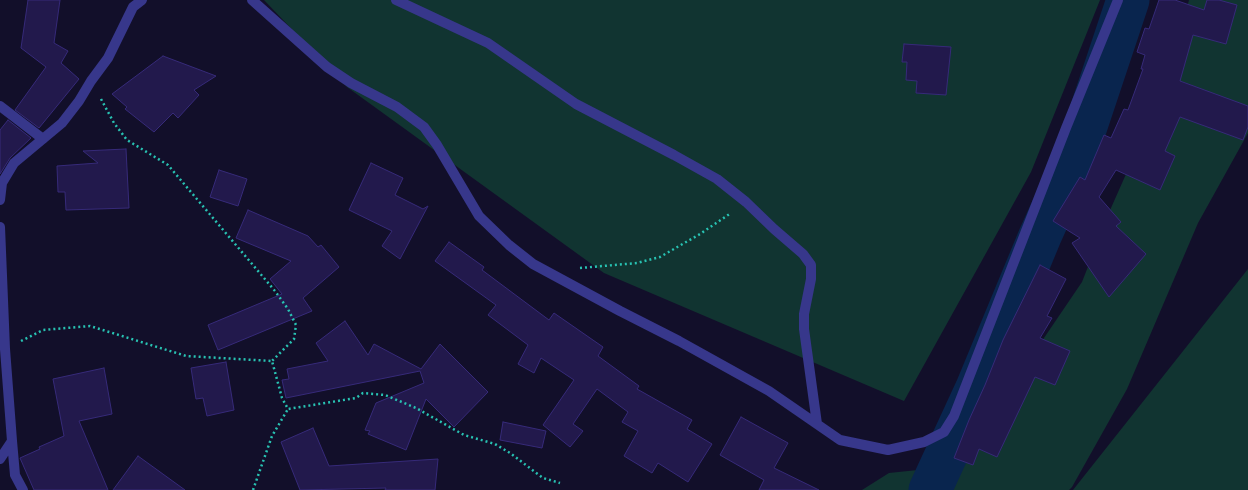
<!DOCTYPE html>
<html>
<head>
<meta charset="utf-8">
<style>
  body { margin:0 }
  canvas { display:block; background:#120f2a }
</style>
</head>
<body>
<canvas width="1248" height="490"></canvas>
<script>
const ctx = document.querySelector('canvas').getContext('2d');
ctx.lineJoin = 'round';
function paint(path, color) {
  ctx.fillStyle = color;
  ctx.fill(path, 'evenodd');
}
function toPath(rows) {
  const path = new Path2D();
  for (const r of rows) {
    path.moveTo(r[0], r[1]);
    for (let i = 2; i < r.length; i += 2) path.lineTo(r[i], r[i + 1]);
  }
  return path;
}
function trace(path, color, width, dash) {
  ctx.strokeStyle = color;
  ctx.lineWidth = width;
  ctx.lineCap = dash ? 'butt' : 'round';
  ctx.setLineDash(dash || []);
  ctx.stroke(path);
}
paint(toPath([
  [264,0,1100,0,1031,172,904,401,604,273,347,87],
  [1189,0,1248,0,1248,133,1198,223,1127,389,1072,487,1069,490,862,490,889,473,947,467,1001,420,1025,366,1082,282,1111,208,1170,75],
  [1248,269,1248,490,1073,490]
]), '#113431');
trace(toPath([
  [930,490,977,388,1040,236,1076,156,1128,0]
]), '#09254e', 43);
const building = toPath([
  [28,0,60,0,54,43,68,51,61,63,79,79,39,128,15,110,46,67,21,48,28,0],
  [1159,0,1175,0,1204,10,1207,0,1219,0,1237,5,1226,44,1193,35,1180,81,1248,106,1248,127,1243,140,1180,117,1165,151,1175,156,1160,190,1116,170,1099,197,1121,222,1116,226,1146,254,1109,297,1072,243,1080,238,1053,221,1080,177,1085,180,1104,135,1111,138,1124,109,1128,110,1143,69,1141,69,1145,55,1137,52,1145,28,1149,29,1159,0],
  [904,44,951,47,946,95,916,93,917,81,906,80,907,62,902,62,904,44],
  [163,56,216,76,194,90,199,95,178,118,173,113,154,132,125,109,127,107,112,94,163,56],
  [8,120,31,138,10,158,0,174,0,130,8,120],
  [126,149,129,208,66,210,65,192,58,192,57,166,98,163,83,151,126,149],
  [371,163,403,178,395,195,423,209,428,206,400,259,382,246,392,231,349,210,371,163],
  [219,170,247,179,238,206,210,197,219,170],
  [248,210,308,236,318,247,321,245,339,267,303,298,312,311,218,350,208,325,282,294,270,279,291,261,236,238,248,210],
  [449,242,484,267,482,270,549,320,554,313,603,347,598,356,639,386,637,389,692,420,687,429,712,444,688,482,658,463,652,473,624,456,638,431,622,422,628,412,597,389,573,424,583,431,570,447,543,425,574,380,541,358,534,373,518,364,528,345,488,315,496,305,435,261,449,242],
  [1040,265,1066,279,1047,316,1052,318,1040,338,1070,351,1055,385,1035,377,997,457,979,449,973,465,954,458,969,420,985,385,1003,340,1040,265],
  [345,321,368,355,374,344,421,369,440,344,488,392,454,427,426,399,406,450,368,434,370,431,365,430,376,403,424,383,420,371,286,398,282,380,289,379,287,369,328,361,316,343,345,321],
  [226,362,234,410,207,416,203,398,196,399,191,368,226,362],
  [104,368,112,414,79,421,108,490,34,490,20,458,40,449,39,447,64,436,53,379,104,368],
  [741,417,788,443,774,468,819,490,759,490,764,480,720,455,741,417],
  [503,422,546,431,542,448,500,440,503,422],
  [313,428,329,466,438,459,435,490,385,490,386,488,300,490,281,442,313,428],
  [138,456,185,490,113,490,138,456]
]);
paint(building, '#22194c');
trace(building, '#362a79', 1);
trace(toPath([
  [101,99,114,123,127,140,168,165,275,291,288,309,296,325,294,339,272,361],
  [580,268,637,263,660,257,700,234,731,213],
  [21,341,43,330,90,326,186,356,272,361,282,398,288,409,356,398,363,393,385,395,416,408,464,435,495,444,510,453,543,478,560,483],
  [253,490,272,436,288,409]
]), '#28c2b2', 2.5, [2, 3]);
trace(toPath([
  [252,0,327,67,351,83,397,107,424,127,437,145,479,216,509,245,533,264,620,311,679,341,769,391,840,440,888,450,924,442,944,432,954,416,1066,128,1118,0],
  [396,0,488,43,576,104,674,155,717,179,746,202,774,229,803,254,811,265,811,279,804,314,804,329,817,424],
  [0,106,43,139],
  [0,200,2,183,14,163,62,123,79,101,91,81,108,58,133,7,142,0],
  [0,227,5,349,12,441,0,459],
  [12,441,15,475,23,490]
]), '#37378b', 10);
</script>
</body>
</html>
